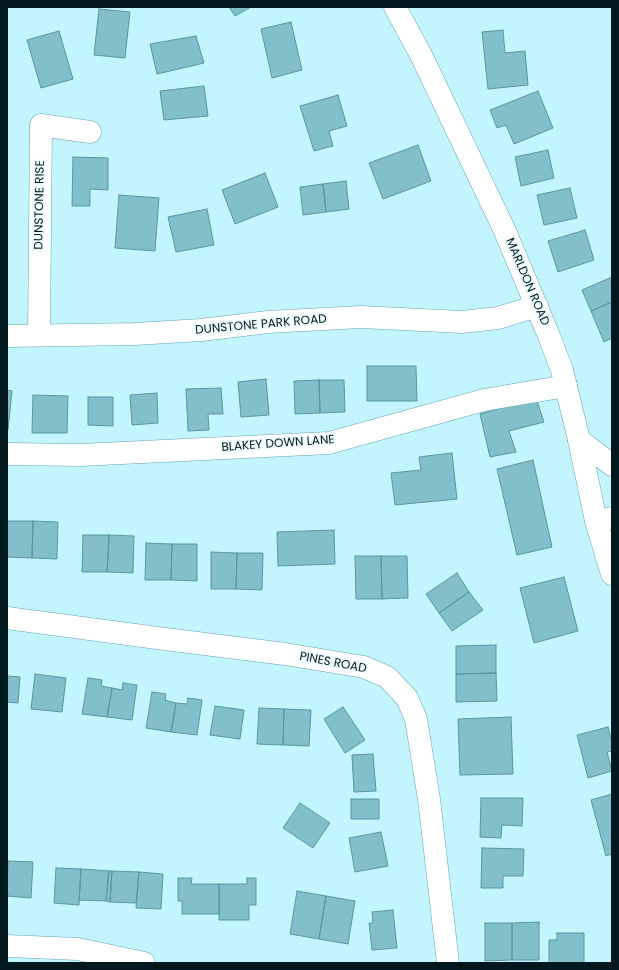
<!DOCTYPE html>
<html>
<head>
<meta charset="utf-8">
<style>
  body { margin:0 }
  #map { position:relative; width:619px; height:970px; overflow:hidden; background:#c3f5ff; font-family:Poppins,sans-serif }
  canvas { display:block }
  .frame { position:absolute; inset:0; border:8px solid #01191e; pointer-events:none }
</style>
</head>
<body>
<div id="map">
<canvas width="619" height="970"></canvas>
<div class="frame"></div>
</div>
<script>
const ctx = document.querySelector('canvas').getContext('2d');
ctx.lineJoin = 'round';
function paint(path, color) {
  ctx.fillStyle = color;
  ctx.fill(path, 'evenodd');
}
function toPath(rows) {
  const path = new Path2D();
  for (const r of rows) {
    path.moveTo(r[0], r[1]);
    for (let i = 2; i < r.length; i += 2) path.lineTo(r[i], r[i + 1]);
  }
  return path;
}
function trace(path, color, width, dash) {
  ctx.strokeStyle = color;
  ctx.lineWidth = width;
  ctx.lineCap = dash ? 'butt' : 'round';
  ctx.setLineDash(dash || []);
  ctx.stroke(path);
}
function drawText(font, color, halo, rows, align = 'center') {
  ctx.font = font + ' Poppins,sans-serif';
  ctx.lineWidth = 4;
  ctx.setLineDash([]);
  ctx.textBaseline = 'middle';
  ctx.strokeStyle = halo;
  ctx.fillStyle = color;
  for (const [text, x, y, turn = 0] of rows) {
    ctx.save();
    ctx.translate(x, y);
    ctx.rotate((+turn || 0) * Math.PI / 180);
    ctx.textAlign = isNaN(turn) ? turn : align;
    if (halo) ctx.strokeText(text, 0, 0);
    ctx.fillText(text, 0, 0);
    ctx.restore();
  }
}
const building = toPath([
  [229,7,251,7,235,16,229,7],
  [99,9,130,12,125,58,94,55,99,9],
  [291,22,302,70,272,78,261,29,291,22],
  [503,30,505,53,525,51,528,85,488,89,482,32,503,30],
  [59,31,73,79,41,88,27,40,59,31],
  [196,36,204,63,157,74,150,44,196,36],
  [204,86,208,116,164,120,160,91,204,86],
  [538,91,553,128,514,144,506,125,497,128,490,110,538,91],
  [338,95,347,126,329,131,333,146,314,151,300,106,338,95],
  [418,145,431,181,383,199,369,163,418,145],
  [548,150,554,178,521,186,515,157,548,150],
  [73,157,108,158,108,190,90,189,90,206,72,206,73,157],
  [265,173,278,207,235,224,222,190,265,173],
  [346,181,349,209,326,212,323,184,346,181],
  [323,184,326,212,303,215,300,187,323,184],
  [570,188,577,218,544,225,537,195,570,188],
  [119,195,159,198,155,251,115,248,119,195],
  [207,209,214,245,176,252,168,217,207,209],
  [585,230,594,260,558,272,548,241,585,230],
  [612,277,612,302,591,311,582,290,612,277],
  [612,302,612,338,604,342,591,311,612,302],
  [367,366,416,366,417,401,367,401,367,366],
  [266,379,269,415,241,417,238,382,266,379],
  [319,380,344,380,345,412,320,413,319,380],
  [319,380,320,413,295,414,294,381,319,380],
  [221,388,223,414,208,414,209,430,188,431,186,389,221,388],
  [7,390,12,391,8,430,7,430,7,390],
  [157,393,158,423,132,425,130,395,157,393],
  [33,395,68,396,67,433,32,433,33,395],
  [88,397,113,397,113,426,88,425,88,397],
  [536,398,544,422,509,431,516,452,490,457,480,414,536,398],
  [452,453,457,499,395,505,391,473,421,470,419,457,452,453],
  [533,460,552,547,517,555,497,469,533,460],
  [7,521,33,521,32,558,7,557,7,521],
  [33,521,58,522,57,559,32,558,33,521],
  [334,530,335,564,278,566,277,532,334,530],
  [83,535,109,535,107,572,82,572,83,535],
  [109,535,134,536,133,573,107,572,109,535],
  [146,543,172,544,171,580,145,580,146,543],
  [172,544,197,544,197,581,171,580,172,544],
  [211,552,237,553,236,589,211,589,211,552],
  [237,553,263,553,262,590,236,589,237,553],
  [355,556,381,556,382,599,356,599,355,556],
  [381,556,407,556,408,598,382,599,381,556],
  [457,573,469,592,439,613,426,594,457,573],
  [564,577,578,631,534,643,520,588,564,577],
  [469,592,483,610,452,631,439,613,469,592],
  [496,645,496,673,456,674,456,646,496,645],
  [496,673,497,701,456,702,456,674,496,673],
  [35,674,66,678,62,712,31,709,35,674],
  [7,676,20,677,18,703,7,702,7,676],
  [88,678,102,680,101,686,112,688,107,717,82,714,88,678],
  [123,683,137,685,132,720,107,717,112,688,122,690,123,683],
  [152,692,166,694,165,700,176,703,171,732,146,728,152,692],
  [188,698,202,700,197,735,171,732,176,703,187,704,188,698],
  [215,706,244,710,240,739,210,735,215,706],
  [343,707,365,740,345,753,324,719,343,707],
  [259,708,284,709,283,745,257,744,259,708],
  [284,709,311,710,309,746,283,745,284,709],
  [511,717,513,774,460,775,458,719,511,717],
  [608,727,612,742,612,751,607,752,612,771,588,778,577,735,608,727],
  [373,754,376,791,354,792,352,755,373,754],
  [612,794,612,854,606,856,591,800,612,794],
  [481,798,523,798,522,826,502,825,501,838,480,837,481,798],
  [351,799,379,799,379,819,351,819,351,799],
  [300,803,330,823,313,848,283,828,300,803],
  [381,832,388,866,355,872,349,838,381,832],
  [482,848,524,849,523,876,503,876,503,888,481,888,482,848],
  [8,861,33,862,31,898,7,896,8,861],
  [56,868,81,869,79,905,54,903,56,868],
  [81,869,109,871,106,901,79,900,81,869],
  [109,871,112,871,110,902,106,901,109,871],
  [112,871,139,872,136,903,110,902,112,871],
  [139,872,163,874,161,909,136,908,139,872],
  [178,878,192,878,191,884,219,884,219,914,182,914,182,901,178,901,178,878],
  [247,878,256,878,256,905,249,905,249,920,219,920,219,884,247,884,247,878],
  [297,891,326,896,319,939,290,934,297,891],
  [326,896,355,901,348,944,319,939,326,896],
  [393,910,397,948,372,950,369,923,373,923,372,912,393,910],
  [539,922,539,960,512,960,512,923,539,922],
  [485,923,512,923,512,960,485,961,485,923],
  [557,933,584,933,584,963,549,963,549,940,557,940,557,933]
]);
paint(building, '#81bfcb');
trace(building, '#5896a2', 1);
const minor = toPath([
  [39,335,41,125,90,132],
  [7,336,135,334,201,330,268,322,361,317,462,322,498,318,537,306],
  [7,454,80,455,329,443,484,400,566,386],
  [7,618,165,639,285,654,364,667,387,677,407,698,416,719,429,799,448,963],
  [7,946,78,949,144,963]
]);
const tertiary = toPath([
  [579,440,612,465],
  [596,521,612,518]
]);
const secondary = toPath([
  [395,7,421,55,504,229,549,336,562,370,579,440,596,521,612,574]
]);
trace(minor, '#65a3af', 23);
trace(tertiary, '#65a3af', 23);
trace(secondary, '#65a3af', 23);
trace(minor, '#fff', 22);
trace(tertiary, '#fff', 22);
trace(secondary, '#fff', 22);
drawText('12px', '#01191e', '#eefbfd', [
  ["DUNSTONE RISE",40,205,-89],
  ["MARLDON ROAD",527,282,67],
  ["DUNSTONE PARK ROAD",261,325,-5],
  ["BLAKEY DOWN LANE",278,444,-4],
  ["PINES ROAD",333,663,11]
]);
</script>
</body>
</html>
